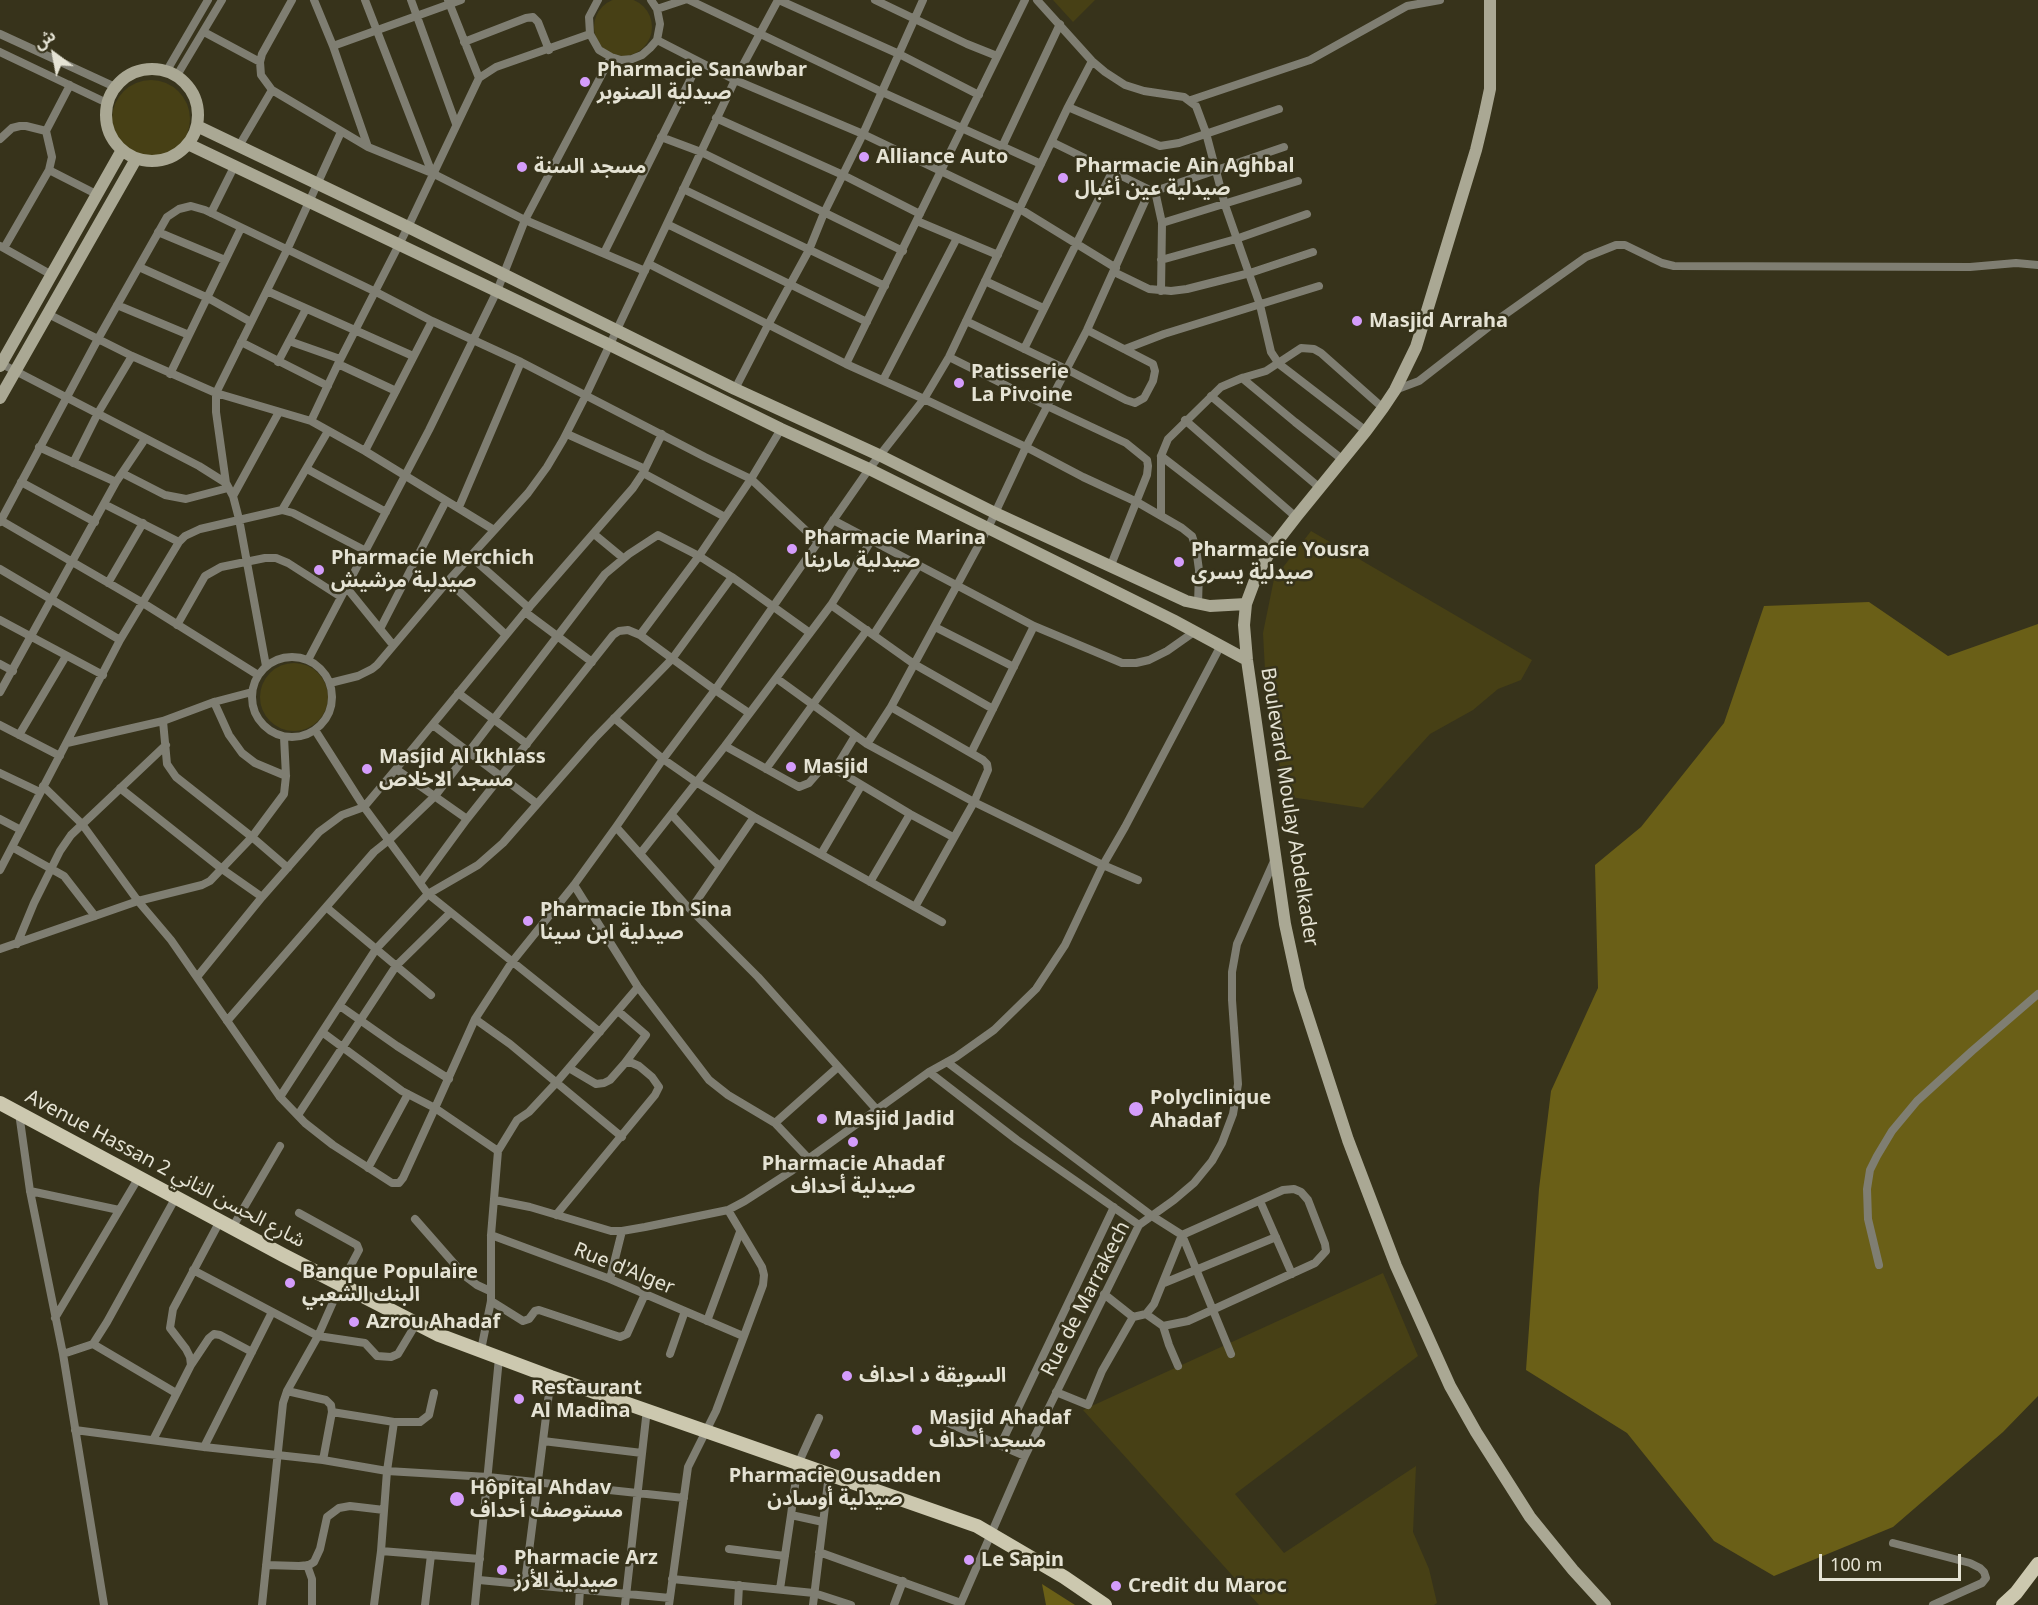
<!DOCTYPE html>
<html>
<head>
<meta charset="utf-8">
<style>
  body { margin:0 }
  #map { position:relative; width:2038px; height:1605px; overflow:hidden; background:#37331b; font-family:"Noto Sans","Noto Sans Arabic",sans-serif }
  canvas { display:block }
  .north { position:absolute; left:24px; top:24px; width:60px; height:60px; -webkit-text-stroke:4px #37331b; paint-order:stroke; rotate:328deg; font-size:16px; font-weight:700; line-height:24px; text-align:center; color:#e5e3d4 }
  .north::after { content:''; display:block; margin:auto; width:21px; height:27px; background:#e5e3d4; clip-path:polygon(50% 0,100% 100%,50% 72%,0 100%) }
  .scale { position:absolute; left:1819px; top:1554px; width:142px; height:27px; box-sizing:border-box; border:3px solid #e5e3d4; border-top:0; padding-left:8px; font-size:18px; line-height:21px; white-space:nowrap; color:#e5e3d4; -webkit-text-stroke:4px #37331b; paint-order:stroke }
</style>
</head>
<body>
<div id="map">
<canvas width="2038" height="1605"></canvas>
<div class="north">ش</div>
<div class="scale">100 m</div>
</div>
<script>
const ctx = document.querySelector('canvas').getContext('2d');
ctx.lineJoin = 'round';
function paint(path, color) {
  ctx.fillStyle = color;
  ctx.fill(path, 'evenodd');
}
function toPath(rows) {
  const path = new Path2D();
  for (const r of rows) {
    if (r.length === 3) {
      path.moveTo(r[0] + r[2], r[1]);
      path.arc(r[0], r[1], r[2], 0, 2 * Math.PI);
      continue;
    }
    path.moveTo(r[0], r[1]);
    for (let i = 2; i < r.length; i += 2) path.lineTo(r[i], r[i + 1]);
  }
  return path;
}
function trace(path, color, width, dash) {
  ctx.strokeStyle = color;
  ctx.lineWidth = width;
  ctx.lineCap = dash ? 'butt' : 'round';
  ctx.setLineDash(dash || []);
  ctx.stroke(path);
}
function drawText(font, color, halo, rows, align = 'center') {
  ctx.font = font + ' "Noto Sans","Noto Sans Arabic",sans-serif';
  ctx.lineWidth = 5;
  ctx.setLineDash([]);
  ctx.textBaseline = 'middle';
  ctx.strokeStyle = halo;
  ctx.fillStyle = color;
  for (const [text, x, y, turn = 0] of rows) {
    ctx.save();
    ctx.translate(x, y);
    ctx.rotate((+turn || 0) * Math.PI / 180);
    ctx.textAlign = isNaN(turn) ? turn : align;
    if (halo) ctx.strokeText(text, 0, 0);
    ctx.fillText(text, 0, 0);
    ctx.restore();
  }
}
paint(toPath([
  [623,27,29],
  [1053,0,1095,0,1073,22],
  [151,119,39],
  [1311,531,1532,660,1521,680,1498,689,1473,710,1430,734,1363,808,1284,796,1265,670,1263,633,1274,579],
  [294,697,34],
  [1383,1273,1418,1356,1235,1494,1284,1553,1416,1466,1413,1532,1429,1569,1437,1603,1434,1605,1259,1605,1083,1410]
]), '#474015');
paint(toPath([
  [1869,602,1948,656,2038,624,2038,1396,2003,1432,1893,1527,1774,1576,1714,1541,1627,1433,1526,1370,1539,1189,1551,1091,1598,988,1595,865,1641,827,1724,723,1764,606],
  [1042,1584,1075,1605,1046,1605]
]), '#6a5f17');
trace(toPath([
  [314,0,333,46,368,147],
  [365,0,432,173],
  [411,0,456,124],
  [448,0,479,78],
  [598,0,589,17,590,34,599,50,611,57,621,60,632,59,642,55,650,48,657,40,660,24,657,9,651,0],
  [689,0,882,92,1041,164],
  [779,0,899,54,979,95],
  [875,0,967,44,997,56],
  [1037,0,1092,61,1105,72,1125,85,1144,91,1184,97,1196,106,1206,133,1225,205,1260,305,1271,352,1279,364,1366,431],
  [657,9,684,0],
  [204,32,260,62],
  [0,34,115,87],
  [657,40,735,80,863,134,1020,209,1116,268],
  [464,42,526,18,533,17,538,22,549,50],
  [333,46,461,0],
  [0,52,107,103],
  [166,72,208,0],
  [176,77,222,0],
  [272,90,368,147,432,173,525,220,645,271],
  [1191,100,1310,60,1407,6,1440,0],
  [1068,107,1160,146,1179,143,1279,109],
  [716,118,843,175,920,214],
  [661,137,701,152,903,251],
  [0,139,12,128,20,126,26,126,46,131],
  [239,146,272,90,261,75,260,62,262,54,292,0],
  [1002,147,1060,24],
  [49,170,98,195],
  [683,189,885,286],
  [1150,190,1155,191,1284,147],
  [1155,191,1162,223],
  [211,213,235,165],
  [917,221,998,255],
  [667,224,867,322],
  [158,232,225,260],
  [0,246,50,274],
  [4,248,49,170,52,157,46,131,70,85],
  [604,253,699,62],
  [1161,260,1236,239,1307,214],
  [649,264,846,364,924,399,1026,447,1083,477,1137,502,1182,528,1192,536,1196,548,1199,570,1198,605],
  [139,267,208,298,251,322],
  [1114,272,1149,289,1171,291,1187,289,1250,273,1313,252],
  [985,281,1043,308],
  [267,291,413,356],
  [1161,291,1162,223,1298,181],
  [117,305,189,335],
  [48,314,132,356,216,393,311,421,365,451,494,530],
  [966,321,1066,369,1126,400,1135,403,1144,398,1153,381,1155,371,1153,364,1087,330],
  [289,341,340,359],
  [241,342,328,386],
  [1024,349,1113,170],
  [1125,349,1164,334,1319,286],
  [949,357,1047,406,1126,443,1147,460,1148,466,1147,475,1111,565],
  [278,362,306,309],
  [0,363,199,466,226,483],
  [338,364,396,391],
  [846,364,1025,0],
  [170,374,241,228],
  [1242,378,1295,422,1343,460],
  [883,380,957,238],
  [735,389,768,325,809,250,824,213,863,134,923,0],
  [1395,390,1419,381,1500,318,1586,257,1616,245,1625,245,1662,263,1674,266,1970,267,2016,263,2038,265],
  [1211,396,1320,488],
  [1185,420,1296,517],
  [311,421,338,364,408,227,479,78,496,67,590,34],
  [567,434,645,469],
  [39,447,116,482],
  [365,451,432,321],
  [1161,456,1275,544],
  [73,463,98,413,132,356],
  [307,469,386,512],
  [122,473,165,495,186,499,228,488],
  [643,473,725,517],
  [21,482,95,522],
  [233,496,279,412],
  [104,504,179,542],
  [459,507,521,362],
  [282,510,328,431],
  [1161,515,1161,456,1168,439,1221,387,1242,378,1266,371,1301,348,1314,349,1321,353,1383,408],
  [0,520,143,603,258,675],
  [833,520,1034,626,1122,663,1136,663,1149,660,1167,651,1194,632],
  [0,522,98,339,167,217,179,209,191,206,205,210,376,292,432,321,521,362,705,457,751,479,818,542],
  [594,534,623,558],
  [470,556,529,608],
  [0,569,120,640],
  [448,581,506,635],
  [108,583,143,523],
  [346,587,393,645],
  [831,605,914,664,993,709],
  [525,612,592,662],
  [0,620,103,675],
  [177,625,205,576,221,567,265,558,276,558,288,563,341,597],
  [935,627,1014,667],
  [380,629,446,501],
  [874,634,919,565],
  [640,635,699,556,751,479,781,429],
  [292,697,40],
  [308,660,429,430,497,291,525,220,611,57],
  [0,664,13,671],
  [266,666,239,519,233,496,226,483,216,412,216,393,287,250,341,132],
  [776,678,867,744,974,802,1103,865,1138,880],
  [330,683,358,676,372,669,377,665,448,581,528,493,547,467,563,440,586,395,735,80,778,0],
  [0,692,116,482,145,439],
  [458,693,527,744],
  [214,702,229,735,242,753,255,763,286,776],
  [891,707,983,760,987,764,988,770,974,802,915,907],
  [614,718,663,759,696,782,754,817,942,922],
  [163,721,167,764,176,777,252,837,288,868],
  [0,725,60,756],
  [433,725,536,803],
  [315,730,364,807,428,894,600,1032],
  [19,735,66,656],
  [67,743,163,721,214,702,252,692],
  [867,744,891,707,988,528,1026,447,1087,330,1150,190,1052,142],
  [725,746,799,787,809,783,822,768,835,769,910,814,953,837],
  [971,753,1034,626],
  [396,769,467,819],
  [766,769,867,630],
  [835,769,855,736],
  [0,773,40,792],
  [43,786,82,824,138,901,171,940,280,1097,305,1123,333,1145,392,1183,399,1183,403,1178,435,1108,402,1091,322,1032],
  [120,788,222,869,262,897],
  [672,815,719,866],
  [0,819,21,830],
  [616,827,684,903,758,977,877,1110],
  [12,847,64,876,95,916],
  [640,854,725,746,831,605,871,541],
  [821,854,861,786],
  [0,870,120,640,179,542,185,536,200,529,282,510,293,513,366,551],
  [870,882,910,814],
  [420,883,467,819,613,635,619,631,628,630,640,635,715,690,749,713],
  [574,885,638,987,709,1080,728,1095,775,1123,809,1159],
  [326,907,431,995],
  [691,909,754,817],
  [17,944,34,903,60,851,71,835,166,745],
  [0,949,138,901,202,885,210,881,252,837,284,794,286,776,284,737],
  [197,977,262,897,319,832,342,815,364,807,396,769,525,612,633,488,643,473,662,434],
  [340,1006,397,1046,449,1079],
  [618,1011,646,1035,625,1063],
  [475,1019,510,1044,622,1137],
  [227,1021,374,852,389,840,435,796,605,574,629,554,658,535,699,556,732,577,810,633],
  [947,1062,1152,1216,1182,1235,1283,1190,1294,1189,1301,1192,1308,1200,1325,1244,1326,1251,1315,1263,1188,1321,1163,1326,1146,1314],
  [929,1072,1017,1140,1139,1225],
  [280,1097,376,949,428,894,478,865,503,843,594,739,672,659,732,577],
  [19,1113,30,1191,63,1354,104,1605],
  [298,1115,396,966,450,913],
  [775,1123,838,1067],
  [498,1151,517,1120,529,1112,556,1083,638,987],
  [368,1168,408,1094],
  [30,1191,119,1210],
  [495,1200,530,1207,611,1231,622,1231,645,1227,728,1210,745,1201,790,1172,929,1072,956,1057,994,1030,1036,989,1065,945,1103,865,1125,827,1220,647],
  [1260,1201,1292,1274],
  [556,1215,655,1095,659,1087,652,1077,639,1066,632,1063,625,1063,610,1080,604,1083,596,1084,569,1068],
  [415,1219,465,1276,477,1285,490,1291],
  [232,1228,280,1146],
  [491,1235,610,1279,743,1336],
  [1182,1235,1231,1354],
  [1879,1265,1868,1219,1867,1189,1870,1170,1877,1156,1892,1131,1917,1101,1972,1051,2038,994],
  [193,1270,318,1336,365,1343,377,1356,391,1357,398,1354,416,1324],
  [610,1279,622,1231],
  [1164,1283,1276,1237],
  [1104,1294,1133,1317],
  [491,1301,523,1321,529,1319,535,1311,539,1310,620,1337,627,1334,645,1294],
  [55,1318,139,1177],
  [707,1321,740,1232],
  [1163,1326,1169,1345,1178,1366],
  [93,1344,176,1393],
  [481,1350,491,1301,491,1235,498,1151,435,1108,475,1019,512,962,574,885,616,827,663,759,715,690,869,469,924,399,949,357,1068,107,1092,61],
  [63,1354,93,1344,107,1322,176,1197],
  [670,1354,685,1311],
  [191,1365,209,1338,214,1334,220,1335,252,1352],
  [287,1391,326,1400,331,1405,332,1412,323,1460],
  [1056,1392,1088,1405,1102,1371,1133,1317,1146,1314,1154,1304,1182,1235],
  [332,1412,394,1422,420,1422,429,1415,434,1393],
  [819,1418,798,1464,791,1515,823,1522],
  [939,1419,1025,1456],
  [75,1430,204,1447,323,1460,387,1471,488,1477,684,1498],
  [153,1440,191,1365,190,1357,186,1349,170,1328,173,1309,220,1221],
  [543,1441,642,1453],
  [1001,1444,1114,1207],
  [204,1447,272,1312],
  [1893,1543,1970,1563,1980,1568,1984,1572,1986,1578,1982,1583,1933,1605],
  [729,1549,785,1556],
  [381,1551,480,1559],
  [819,1552,961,1603],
  [266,1565,299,1566,309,1565,314,1562,320,1549,327,1517,339,1508,350,1506,384,1510],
  [307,1565,312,1579,312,1605],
  [672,1579,814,1593,851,1605],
  [479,1580,670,1598],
  [525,1583,551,1377],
  [780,1589,791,1515],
  [262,1605,283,1403,287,1391,318,1336,341,1284,359,1250,357,1245,299,1213],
  [374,1605,381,1551,387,1471,394,1422],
  [425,1605,431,1555],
  [475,1605,499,1358],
  [579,1605,580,1589],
  [625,1605,647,1409],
  [669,1605,688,1467,716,1411,763,1285,764,1275,762,1267,728,1210],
  [738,1605,739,1585],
  [813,1605,829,1474],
  [894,1605,903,1581],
  [960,1605,1025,1456,1139,1225,1174,1200,1194,1183,1212,1161,1222,1143,1233,1114,1238,1084,1232,1000,1232,972,1237,944,1275,859]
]), '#7f7e72', 8);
trace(toPath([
  [1490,0,1490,89,1484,117,1476,150,1416,347,1395,390,1383,408,1366,431,1296,517,1275,544,1258,572,1246,604,1244,625,1247,660,1285,924,1299,989,1348,1140,1396,1266,1450,1386,1476,1432,1530,1517,1573,1570,1605,1605],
  [152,115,46],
  [197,126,408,227,735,389,881,456,995,513,1186,601,1210,606,1246,604],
  [188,144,610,345,781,429,869,469,1173,620,1247,660],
  [0,366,122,150],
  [0,398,136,159]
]), '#aaa894', 12);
trace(toPath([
  [0,1103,283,1255,439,1335,551,1377,977,1526,1064,1577,1105,1605],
  [2003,1605,2016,1593,2038,1564]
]), '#ccc8af', 14);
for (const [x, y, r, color] of [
  [585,82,6,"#d49cfb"],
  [864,157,6,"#d49cfb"],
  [522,167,6,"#d49cfb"],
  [1063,178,6,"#d49cfb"],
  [1357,321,6,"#d49cfb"],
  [959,383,6,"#d49cfb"],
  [792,549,6,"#d49cfb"],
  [1179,562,6,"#d49cfb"],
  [319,570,6,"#d49cfb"],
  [791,767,6,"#d49cfb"],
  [367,769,6,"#d49cfb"],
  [528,921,6,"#d49cfb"],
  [1136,1109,8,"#d49cfb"],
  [822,1119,6,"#d49cfb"],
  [853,1142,6,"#d49cfb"],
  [290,1283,6,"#d49cfb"],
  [354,1322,6,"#d49cfb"],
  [847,1376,6,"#d49cfb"],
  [519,1399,6,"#d49cfb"],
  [917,1430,6,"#d49cfb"],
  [835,1454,6,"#d49cfb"],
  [457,1499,8,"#d49cfb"],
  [969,1560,6,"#d49cfb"],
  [502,1570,6,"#d49cfb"],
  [1116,1586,6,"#d49cfb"]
]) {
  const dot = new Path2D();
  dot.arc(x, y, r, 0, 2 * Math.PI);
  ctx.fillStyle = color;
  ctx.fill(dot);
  trace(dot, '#37331b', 2);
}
drawText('bold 20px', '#e5e3d4', '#37331b', [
  ["Pharmacie Sanawbar",597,70],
  ["صيدلية الصنوبر",597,93],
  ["Alliance Auto",876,157],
  ["Pharmacie Ain Aghbal",1075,166],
  ["صيدلية عين أغبال",1075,189],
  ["مسجد السنة",534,167],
  ["Masjid Arraha",1369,321],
  ["Patisserie",971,372],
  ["La Pivoine",971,395],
  ["Pharmacie Marina",804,538],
  ["صيدلية مارينا",804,561],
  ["Pharmacie Yousra",1191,550],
  ["صيدلية يسرى",1191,573],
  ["Pharmacie Merchich",331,558],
  ["صيدلية مرشيش",331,581],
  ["Masjid Al Ikhlass",379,757],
  ["مسجد الاخلاص",379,780],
  ["Masjid",803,767],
  ["Pharmacie Ibn Sina",540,910],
  ["صيدلية ابن سينا",540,933],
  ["Polyclinique",1150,1098],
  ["Ahadaf",1150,1121],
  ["Masjid Jadid",834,1119],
  ["Pharmacie Ahadaf",853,1164,"center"],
  ["صيدلية أحداف",853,1187,"center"],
  ["Banque Populaire",302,1272],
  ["البنك الشعبي",302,1295],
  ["Azrou Ahadaf",366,1322],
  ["السويقة د احداف",859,1376],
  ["Restaurant",531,1388],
  ["Al Madina",531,1411],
  ["Masjid Ahadaf",929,1418],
  ["مسجد أحداف",929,1441],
  ["Pharmacie Ousadden",835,1476,"center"],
  ["صيدلية أوسادن",835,1499,"center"],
  ["Hôpital Ahdav",470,1488],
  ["مستوصف أحداف",470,1511],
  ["Pharmacie Arz",514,1558],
  ["صيدلية الأرز",514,1581],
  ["Le Sapin",981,1560],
  ["Credit du Maroc",1128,1586]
], 'left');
drawText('20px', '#e5e3d4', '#37331b', [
  ["Boulevard Moulay Abdelkader",1289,807,81],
  ["Avenue Hassan 2 شارع الحسن الثاني",165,1169,28],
  ["Rue d'Alger",624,1269,22],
  ["Rue de Marrakech",1086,1299,-63]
]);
</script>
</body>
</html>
